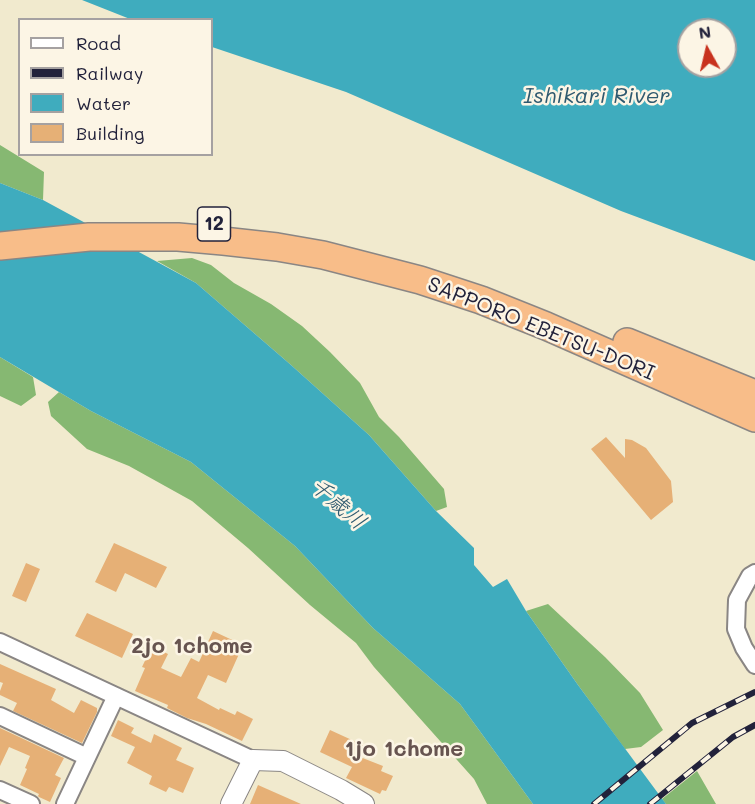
<!DOCTYPE html>
<html>
<head>
<meta charset="utf-8">
<style>
  body { margin:0 }
  #map { position:relative; width:755px; height:804px; overflow:hidden; background:#f1eace; font-family:Mali,sans-serif }
  canvas { display:block }
  .legend { position:absolute; left:18px; top:18px; width:195px; height:138px; box-sizing:border-box; background:#fcf5e5; border:2px solid #a5a1a1; margin:0; padding:8px 10px; list-style:none; font-size:18px; color:#22223b }
  .legend li { display:flex; align-items:center; gap:12px; height:30px }
  .legend b { width:30px; border:2px solid #a5a1a1 }
  .north { position:absolute; left:677px; top:18px; width:60px; height:60px; box-sizing:border-box; background:#fcf5e5; border:2px solid #a5a1a1; border-radius:50%; rotate:352deg; font-size:16px; font-weight:700; line-height:24px; text-align:center; color:#22223b }
  .north::after { content:''; display:block; margin:auto; width:21px; height:27px; background:#c8321e; clip-path:polygon(50% 0,100% 100%,50% 72%,0 100%) }
</style>
</head>
<body>
<div id="map">
<canvas width="755" height="804"></canvas>
<ul class="legend">
<li><b style="height:8px;background:#fff"></b>Road</li>
<li><b style="height:8px;background:#22223b"></b>Railway</li>
<li><b style="height:16px;background:#3facbe"></b>Water</li>
<li><b style="height:16px;background:#e6b076"></b>Building</li>
</ul>
<div class="north">N</div>
</div>
<script>
const ctx = document.querySelector('canvas').getContext('2d');
ctx.lineJoin = 'round';
function paint(path, color) {
  ctx.fillStyle = color;
  ctx.fill(path, 'evenodd');
}
function toPath(rows) {
  const path = new Path2D();
  for (const r of rows) {
    path.moveTo(r[0], r[1]);
    for (let i = 2; i < r.length; i += 2) path.lineTo(r[i], r[i + 1]);
  }
  return path;
}
function trace(path, color, width, dash) {
  ctx.strokeStyle = color;
  ctx.lineWidth = width;
  ctx.lineCap = dash ? 'butt' : 'round';
  ctx.setLineDash(dash || []);
  ctx.stroke(path);
}
function drawText(font, color, halo, rows, align = 'center') {
  ctx.font = font + ' Mali,"Klee One",sans-serif';
  ctx.lineWidth = 5;
  ctx.setLineDash([]);
  ctx.textBaseline = 'middle';
  ctx.strokeStyle = halo;
  ctx.fillStyle = color;
  for (const [text, x, y, turn = 0] of rows) {
    ctx.save();
    ctx.translate(x, y);
    ctx.rotate((+turn || 0) * Math.PI / 180);
    ctx.textAlign = isNaN(turn) ? turn : align;
    if (halo) ctx.strokeText(text, 0, 0);
    ctx.fillText(text, 0, 0);
    ctx.restore();
  }
}
paint(toPath([
  [0,145,44,172,43,200,0,183],
  [192,258,211,265,234,283,271,304,302,326,330,352,360,383,379,417,399,437,444,489,447,507,436,511,369,435,291,365,196,283,157,261],
  [0,357,33,377,36,395,21,406,0,396],
  [59,392,91,411,191,462,295,546,373,628,460,704,533,804,487,804,474,779,374,667,356,643,310,605,248,548,192,501,129,466,87,449,51,416,48,402],
  [548,604,605,657,640,693,663,730,641,747,625,749,578,685,526,611],
  [697,771,716,804,666,804,662,799]
]), '#86b872');
paint(toPath([
  [82,0,755,0,755,261,621,211,346,92,212,47,212,20,130,19],
  [689,30,725,30,725,66,689,66],
  [0,183,43,200,196,283,291,365,369,435,436,511,474,548,474,565,493,587,507,579,526,611,578,685,666,804,533,804,460,704,373,628,295,546,191,462,91,411,0,357]
]), '#3facbe');
paint(toPath([
  [606,437,625,458,625,439,632,440,646,448,671,481,673,502,651,520,591,449],
  [114,543,167,567,156,588,125,573,116,592,95,582],
  [26,563,40,569,26,602,12,596],
  [87,613,133,634,122,658,75,636],
  [213,631,243,645,226,683,208,675,197,698,219,710,220,708,235,715,237,711,253,719,242,741,206,724,187,718,167,708,168,705,135,691,145,668,142,667,152,646,168,654,161,668,181,677,191,658,199,662],
  [0,664,56,689,51,700,74,713,81,700,97,708,97,712,82,743,13,711,17,703,0,695,0,691,3,683,0,682],
  [118,720,134,728,131,733,151,743,154,734,182,748,176,760,194,768,183,793,169,787,166,792,149,784,152,776,127,763,135,747,111,736],
  [0,728,64,758,55,775,61,778,50,802,39,797,38,796,39,794,20,785,27,769,25,768,30,756,9,747,0,766],
  [330,730,365,746,360,757,383,766,381,771,393,776,386,791,382,790,380,794,346,778,352,767,320,752],
  [258,785,301,804,250,804]
]), '#e6b076');
const minor = toPath([
  [755,573,750,576,737,600,736,629,744,648,755,665],
  [0,642,253,760],
  [0,716,87,757],
  [0,790,31,804],
  [65,804,116,696]
]);
const tertiary = toPath([
  [231,804,253,760,283,761,341,790,364,804]
]);
const trunk = toPath([
  [0,246,89,237,178,237,223,241,277,247,323,255,420,280,481,300,546,326,755,418],
  [627,342,755,394]
]);
trace(minor, '#8a8684', 20);
trace(tertiary, '#8a8684', 22);
trace(trunk, '#8a8684', 30);
trace(minor, '#fff', 16);
trace(tertiary, '#fff', 20);
trace(trunk, '#f8bd89', 27);
const rail = toPath([
  [594,804,692,723,755,692],
  [650,804,733,737,755,725]
]);
trace(rail, '#22223b', 6);
trace(rail, '#fcf5e5', 4, [11]);
for (const [x, y, w] of [
  [214,224,33]
]) {
  const box = new Path2D();
  box.roundRect(x - w / 2, y - 17, w, 34, 4.5);
  ctx.fillStyle = '#fcf5e5';
  ctx.fill(box);
  trace(box, '#22223b', 1.5);
}
drawText('bold 20px', '#22223b', null, [
  ["12",214,224]
]);
drawText('21px', '#22223b', '#fcf5e5', [
  ["SAPPORO EBETSU-DORI",541,329,22]
]);
drawText('italic 22px', '#2e596f', '#fcf5e5', [
  ["Ishikari River",597,96],
  ["千歳川",338,504,41]
]);
drawText('bold 22px', '#675450', '#fcf5e5', [
  ["2jo 1chome",192,646],
  ["1jo 1chome",404,749]
]);
</script>
</body>
</html>
